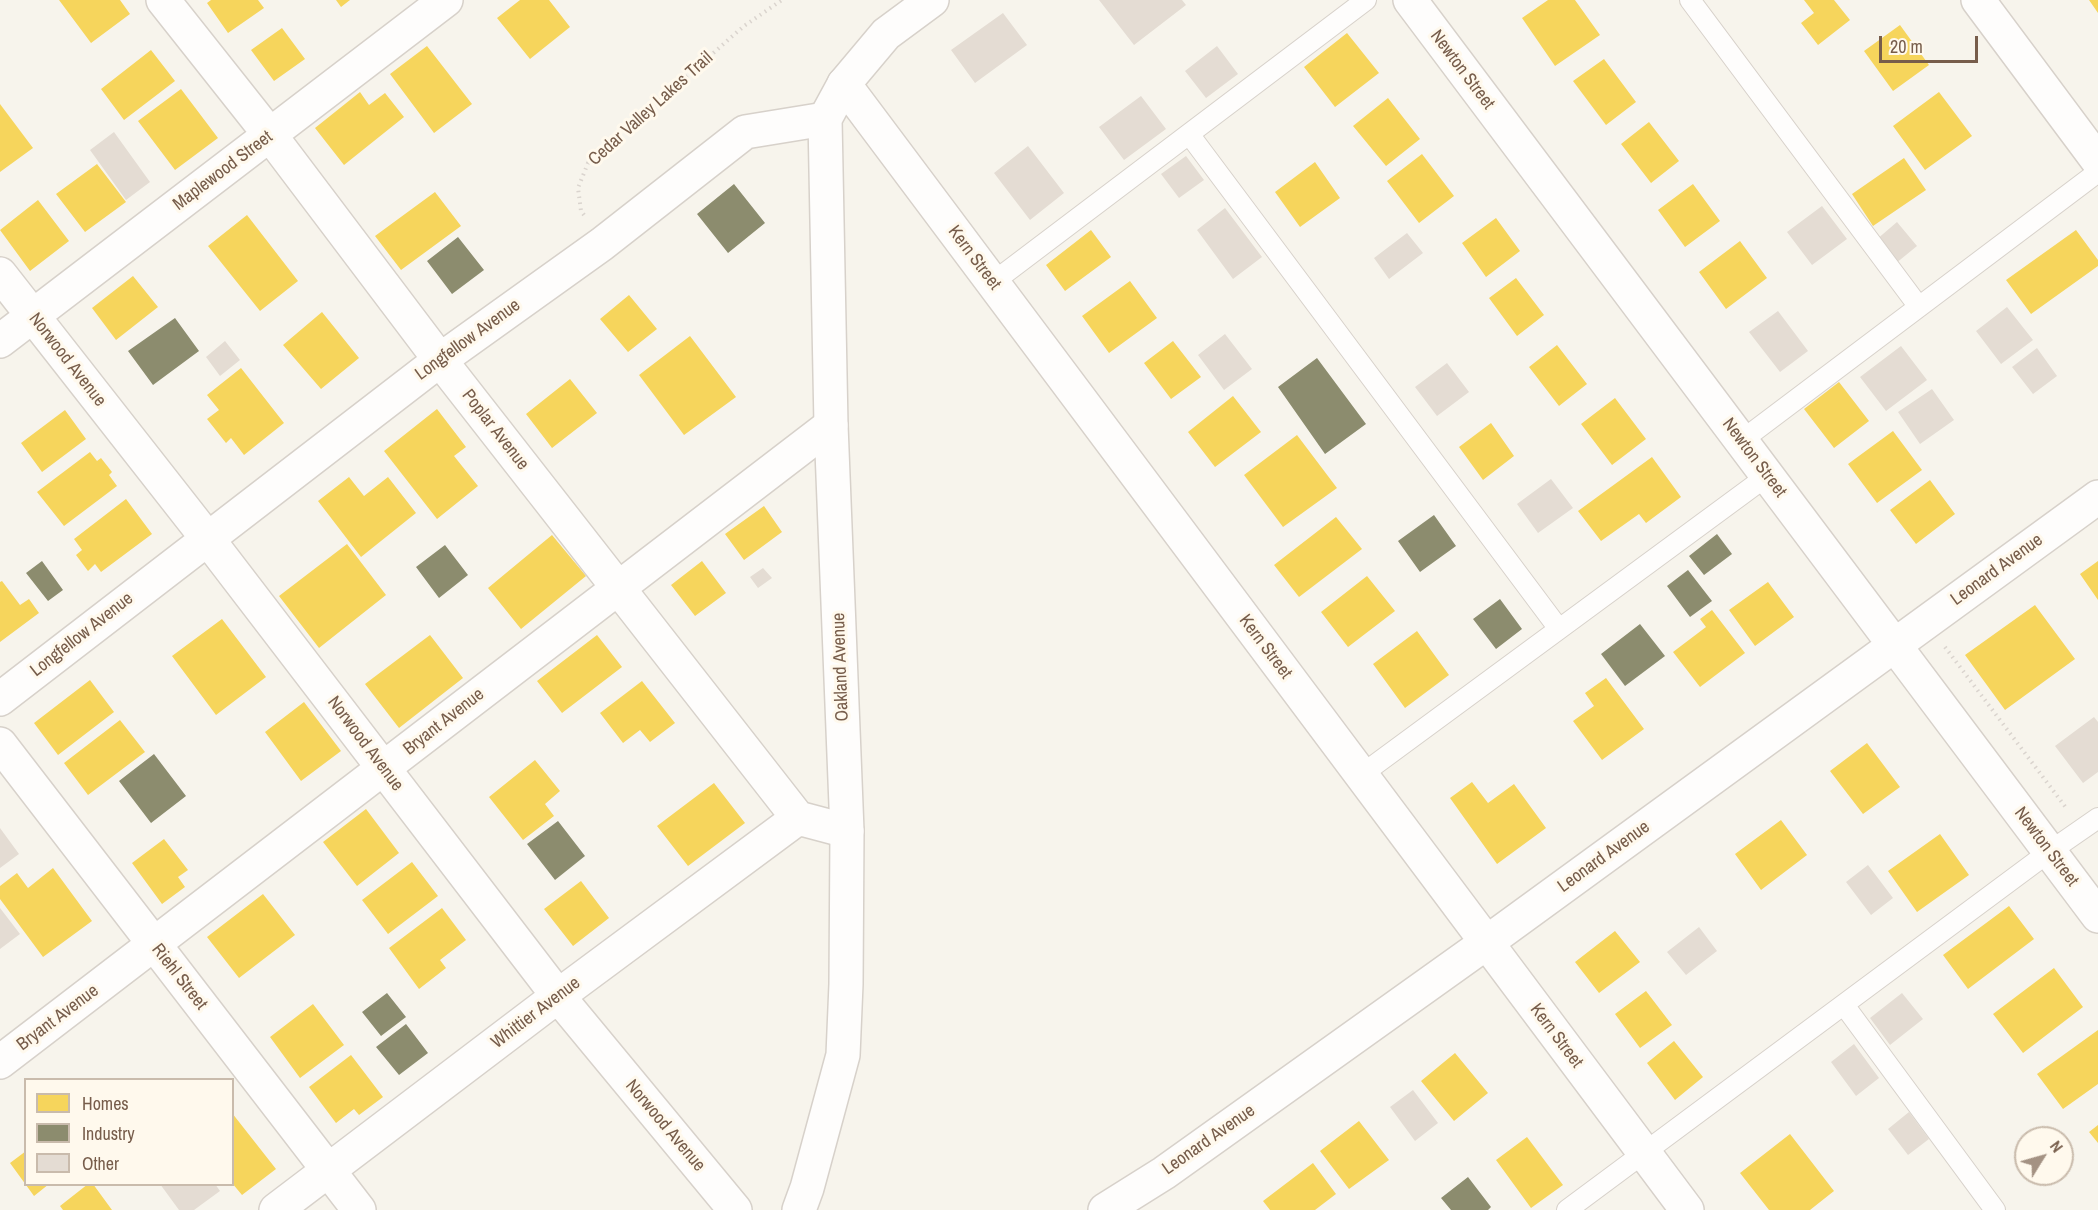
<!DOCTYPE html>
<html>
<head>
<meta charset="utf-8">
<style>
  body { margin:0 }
  #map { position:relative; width:2098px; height:1210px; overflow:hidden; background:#f7f4ec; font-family:"Archivo Narrow",sans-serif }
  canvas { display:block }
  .legend { position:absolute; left:24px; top:1078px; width:210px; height:108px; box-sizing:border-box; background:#fff9ed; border:2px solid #c9bbac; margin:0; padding:8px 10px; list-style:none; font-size:18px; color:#775d4b }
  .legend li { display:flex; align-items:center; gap:12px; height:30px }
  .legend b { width:30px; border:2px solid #c9bbac }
  .north { position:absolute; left:2014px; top:1126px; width:60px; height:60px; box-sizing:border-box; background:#fff9ed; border:2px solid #c9bbac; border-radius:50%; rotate:53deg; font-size:16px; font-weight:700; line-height:24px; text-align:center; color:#775d4b }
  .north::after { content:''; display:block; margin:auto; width:21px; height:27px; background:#a49283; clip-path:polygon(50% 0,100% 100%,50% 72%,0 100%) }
  .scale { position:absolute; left:1879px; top:36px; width:99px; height:27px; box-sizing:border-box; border:3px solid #775d4b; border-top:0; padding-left:8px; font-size:18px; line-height:21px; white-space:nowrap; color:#775d4b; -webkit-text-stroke:4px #fff9ed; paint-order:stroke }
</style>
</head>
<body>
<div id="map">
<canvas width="2098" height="1210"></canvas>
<ul class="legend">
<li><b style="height:16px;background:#f6d55c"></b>Homes</li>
<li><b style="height:16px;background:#8c8c6e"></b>Industry</li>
<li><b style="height:16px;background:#e4dcd3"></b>Other</li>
</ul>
<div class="north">N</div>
<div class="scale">20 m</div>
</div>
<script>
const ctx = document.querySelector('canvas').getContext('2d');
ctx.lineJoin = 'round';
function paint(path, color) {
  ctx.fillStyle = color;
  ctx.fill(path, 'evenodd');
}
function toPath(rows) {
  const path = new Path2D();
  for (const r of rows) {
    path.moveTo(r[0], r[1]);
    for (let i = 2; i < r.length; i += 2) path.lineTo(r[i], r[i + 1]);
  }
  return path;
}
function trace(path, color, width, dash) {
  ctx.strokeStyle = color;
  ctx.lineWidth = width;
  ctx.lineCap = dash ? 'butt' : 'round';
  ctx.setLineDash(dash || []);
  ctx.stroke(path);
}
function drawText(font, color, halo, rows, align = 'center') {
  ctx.font = font + ' "Archivo Narrow",sans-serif';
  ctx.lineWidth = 6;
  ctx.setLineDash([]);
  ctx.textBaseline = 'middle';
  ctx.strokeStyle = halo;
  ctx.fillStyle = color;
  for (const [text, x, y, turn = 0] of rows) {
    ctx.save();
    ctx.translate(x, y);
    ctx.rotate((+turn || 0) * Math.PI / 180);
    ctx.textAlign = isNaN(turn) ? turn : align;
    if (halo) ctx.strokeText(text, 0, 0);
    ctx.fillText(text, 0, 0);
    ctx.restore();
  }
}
paint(toPath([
  [59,0,120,0,130,14,91,43],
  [211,0,258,0,264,8,228,33,207,3],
  [336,0,350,0,341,7],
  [520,0,549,0,570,27,530,59,497,18],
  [1548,0,1575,0,1600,35,1555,66,1522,18],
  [1804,0,1834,0,1850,20,1818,45,1801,23,1814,13],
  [2089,0,2098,0,2098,13],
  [1900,25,1929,65,1893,91,1864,51],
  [282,28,305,59,274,81,251,50],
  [1347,33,1379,73,1335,107,1304,67],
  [427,46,472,104,434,133,390,74],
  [151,50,175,81,124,120,101,89],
  [1604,59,1636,102,1606,125,1573,81],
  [181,89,218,138,175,170,138,121],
  [360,92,369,105,385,93,404,117,344,165,315,128],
  [1939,92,1972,136,1925,170,1893,126],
  [1388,98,1420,139,1386,166,1353,126],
  [0,104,33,148,0,172],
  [1649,122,1679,161,1651,183,1621,144],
  [1422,154,1454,196,1419,223,1387,181],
  [1904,158,1926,190,1873,226,1852,194],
  [1315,162,1340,198,1300,227,1275,192],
  [97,164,126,202,85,232,56,194],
  [1693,184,1720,221,1685,247,1658,210],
  [435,192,461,226,401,270,375,236],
  [38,200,69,241,30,271,0,230],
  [247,215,298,281,260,311,208,246],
  [1496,218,1520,251,1486,277,1462,243],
  [1091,230,1111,257,1065,291,1046,265],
  [2076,230,2098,260,2098,266,2031,314,2006,280],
  [1740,241,1767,278,1726,309,1699,272],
  [133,276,158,307,116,340,92,308],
  [1516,278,1544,315,1517,336,1489,298],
  [1130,281,1157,318,1109,353,1082,316],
  [629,295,657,329,628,352,600,319],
  [322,312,359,358,321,389,283,345],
  [690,336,736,397,684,435,639,375],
  [1173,341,1201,377,1171,399,1144,363],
  [1557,345,1587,384,1559,406,1529,367],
  [241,368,284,423,244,455,231,438,226,443,207,419,219,410,207,395],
  [570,379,597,413,552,448,526,414],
  [1839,382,1869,421,1834,448,1804,409],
  [1233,396,1261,432,1215,467,1188,432],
  [1615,398,1646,439,1612,465,1581,424],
  [437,409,466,447,454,456,478,486,437,519,384,451],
  [65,410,86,439,42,472,21,443],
  [1491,423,1514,456,1483,480,1459,447],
  [1893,431,1922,470,1877,503,1848,464],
  [1297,435,1337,488,1283,527,1244,475],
  [90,452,97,461,101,458,112,472,109,475,117,486,64,526,37,492],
  [1652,457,1681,497,1646,523,1639,514,1601,541,1578,511],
  [349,477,364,496,388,477,416,513,361,557,318,501],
  [1930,480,1955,514,1916,544,1890,510],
  [126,499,152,534,101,572,95,564,88,571,76,555,82,550,74,539],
  [764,506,782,532,744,560,725,534],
  [1336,517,1362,549,1299,597,1274,565],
  [552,535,586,576,521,629,488,588],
  [347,544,386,595,319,648,279,596],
  [702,561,726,593,695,616,671,585],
  [2098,561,2098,600,2080,574],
  [1367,576,1395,611,1348,647,1321,612],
  [2,581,20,605,29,599,39,613,0,642,0,582],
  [1768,582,1794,617,1755,646,1729,610],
  [2035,605,2075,659,2005,710,1965,655],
  [1712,610,1745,653,1700,687,1673,652,1706,627,1700,619],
  [222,619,266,677,216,715,172,656],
  [1417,631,1449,675,1405,708,1373,664],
  [430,635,463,678,399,728,365,684],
  [597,635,622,667,562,713,537,681],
  [1606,678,1644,729,1602,760,1573,721,1594,706,1585,693],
  [90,680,114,712,58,755,34,723],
  [642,681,675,723,650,742,640,730,623,743,600,713],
  [304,702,341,751,301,781,265,732],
  [120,720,145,752,88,795,64,763],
  [1867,743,1900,787,1863,814,1830,771],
  [535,760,560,791,545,804,554,816,523,840,489,797],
  [1472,782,1488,803,1514,784,1546,828,1497,864,1450,798],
  [714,783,745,823,688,866,657,826],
  [366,809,399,853,357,886,323,842],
  [1781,820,1807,855,1761,890,1735,854],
  [1940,834,1969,875,1917,912,1888,871],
  [164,839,188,870,178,877,185,887,162,904,132,863],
  [412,862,438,896,388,934,362,900],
  [53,868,92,921,43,957,0,899,0,886,17,873,28,888],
  [581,881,609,918,573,946,544,909],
  [263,894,295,935,239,978,207,937],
  [2009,906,2034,939,1968,989,1943,955],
  [442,908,466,940,440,960,446,968,419,989,389,948],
  [1615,931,1640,962,1599,993,1575,962],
  [2054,968,2083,1007,2023,1053,1993,1014],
  [1646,991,1672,1025,1640,1048,1615,1014],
  [313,1004,344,1045,300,1078,270,1037],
  [2098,1030,2098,1084,2063,1109,2037,1074],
  [1674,1041,1703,1077,1675,1100,1647,1063],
  [1455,1053,1488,1093,1454,1121,1421,1081],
  [351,1055,383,1097,359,1115,354,1109,336,1123,309,1087],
  [232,1113,276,1169,242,1195,232,1183],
  [1359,1121,1389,1160,1349,1189,1320,1151],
  [2098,1125,2098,1143,2089,1132],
  [1790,1134,1834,1191,1810,1210,1769,1210,1740,1173],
  [1527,1137,1563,1185,1531,1208,1496,1160],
  [26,1151,26,1184,49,1184,34,1196,10,1163],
  [1313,1163,1336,1194,1315,1210,1270,1210,1263,1201],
  [88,1184,93,1184,112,1210,63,1210,60,1206]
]), '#f6d55c');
paint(toPath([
  [734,184,765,223,728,253,697,214],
  [458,237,484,270,452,294,427,261],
  [175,318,199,351,153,385,128,351],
  [1317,358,1366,424,1325,454,1278,387],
  [1434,515,1456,546,1420,572,1398,541],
  [1717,534,1732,554,1704,575,1689,556],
  [445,545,468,575,439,598,416,567],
  [42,561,63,590,48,601,26,573],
  [1688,570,1712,601,1690,617,1667,586],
  [1500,599,1522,629,1496,649,1473,619],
  [1640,624,1665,656,1625,686,1601,654],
  [154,754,186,796,151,823,119,781],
  [558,821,585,856,555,880,527,844],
  [387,993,406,1017,381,1036,362,1012],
  [406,1024,428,1053,399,1075,376,1047],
  [1468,1177,1491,1207,1488,1210,1451,1210,1441,1198]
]), '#8c8c6e');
paint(toPath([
  [1099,0,1182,0,1186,5,1134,45],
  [1003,13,1027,45,975,83,951,50],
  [1217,46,1238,74,1206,98,1185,71],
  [1141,96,1166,129,1124,160,1099,127],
  [114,132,150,182,126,200,90,150],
  [1028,146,1064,193,1030,220,994,173],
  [1186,156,1204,180,1179,198,1161,174],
  [1822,206,1847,239,1812,265,1787,232],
  [1225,208,1262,257,1233,279,1197,230],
  [1897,222,1917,246,1895,264,1876,240],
  [1407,233,1423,253,1389,279,1374,258],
  [2007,307,2033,340,2001,364,1976,331],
  [1778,311,1808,351,1780,372,1749,332],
  [1225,334,1252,369,1224,390,1198,355],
  [225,341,240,360,220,376,206,357],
  [1901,346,1927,380,1886,411,1860,377],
  [2037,348,2057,376,2033,394,2012,367],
  [1447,363,1469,392,1437,416,1415,387],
  [1932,389,1954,420,1920,444,1898,412],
  [1551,479,1573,508,1538,533,1517,504],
  [763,568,772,578,758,588,750,577],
  [2094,717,2098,722,2098,772,2083,783,2055,746],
  [0,828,19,854,0,868],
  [1868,865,1893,898,1871,915,1846,882],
  [0,908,20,934,0,949],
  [1699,927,1717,951,1686,975,1667,952],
  [1902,993,1923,1019,1890,1045,1870,1018],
  [1854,1044,1879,1078,1856,1096,1831,1062],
  [1413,1090,1438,1123,1415,1141,1390,1107],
  [1909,1112,1929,1139,1908,1155,1888,1129],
  [160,1184,215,1184,220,1191,194,1210,179,1210]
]), '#e4dcd3');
const service = toPath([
  [1690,0,1919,307],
  [1189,134,1559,629],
  [992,283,1366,0],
  [1741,441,2098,172],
  [1361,775,1767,476],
  [1844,1005,1995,1210],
  [1567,1210,2049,852,2098,818]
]);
const minor = toPath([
  [163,0,270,135,440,360,798,818,847,831],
  [1410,0,2098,916],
  [1978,0,2098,161],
  [844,84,1687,1210],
  [0,274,207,538,558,996,735,1210],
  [0,341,446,0],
  [0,699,440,360,602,244,745,132,825,119],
  [0,744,359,1210],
  [0,1062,831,425],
  [276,1210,558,996,798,818],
  [1105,1210,1164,1173,1486,943,2098,497]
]);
const tertiary = toPath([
  [799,1210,807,1188,843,1055,846,984,847,831,831,425,825,119,844,84,886,34,932,0]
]);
trace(service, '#d7d1ca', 22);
trace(minor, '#d7d1ca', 36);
trace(tertiary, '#d7d1ca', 36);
trace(toPath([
  [584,215,581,211,578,188,588,163,744,26,782,0],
  [1945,647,2067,809]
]), '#dad4ce', 4, [1.5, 4.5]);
trace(service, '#fefdfc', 20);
trace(minor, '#fefdfc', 33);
trace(tertiary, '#fefdfc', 33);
drawText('18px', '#775d4b', '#fff9ed', [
  ["Newton Street",1462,70,53],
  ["Cedar Valley Lakes Trail",651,109,-42],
  ["Maplewood Street",223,171,-37],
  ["Kern Street",974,258,53],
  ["Longfellow Avenue",468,340,-36],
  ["Norwood Avenue",67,360,52],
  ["Poplar Avenue",495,430,52],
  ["Newton Street",1754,458,53],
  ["Leonard Avenue",1997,570,-36],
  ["Longfellow Avenue",82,635,-38],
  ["Kern Street",1265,647,53],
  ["Oakland Avenue",841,667,-92],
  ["Bryant Avenue",444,722,-38],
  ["Norwood Avenue",365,744,53],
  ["Newton Street",2046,847,53],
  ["Leonard Avenue",1604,857,-36],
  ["Riehl Street",179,977,52],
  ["Whittier Avenue",536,1013,-37],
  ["Bryant Avenue",58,1018,-37],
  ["Kern Street",1556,1036,53],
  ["Norwood Avenue",665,1126,50],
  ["Leonard Avenue",1209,1140,-35]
]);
</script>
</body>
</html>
